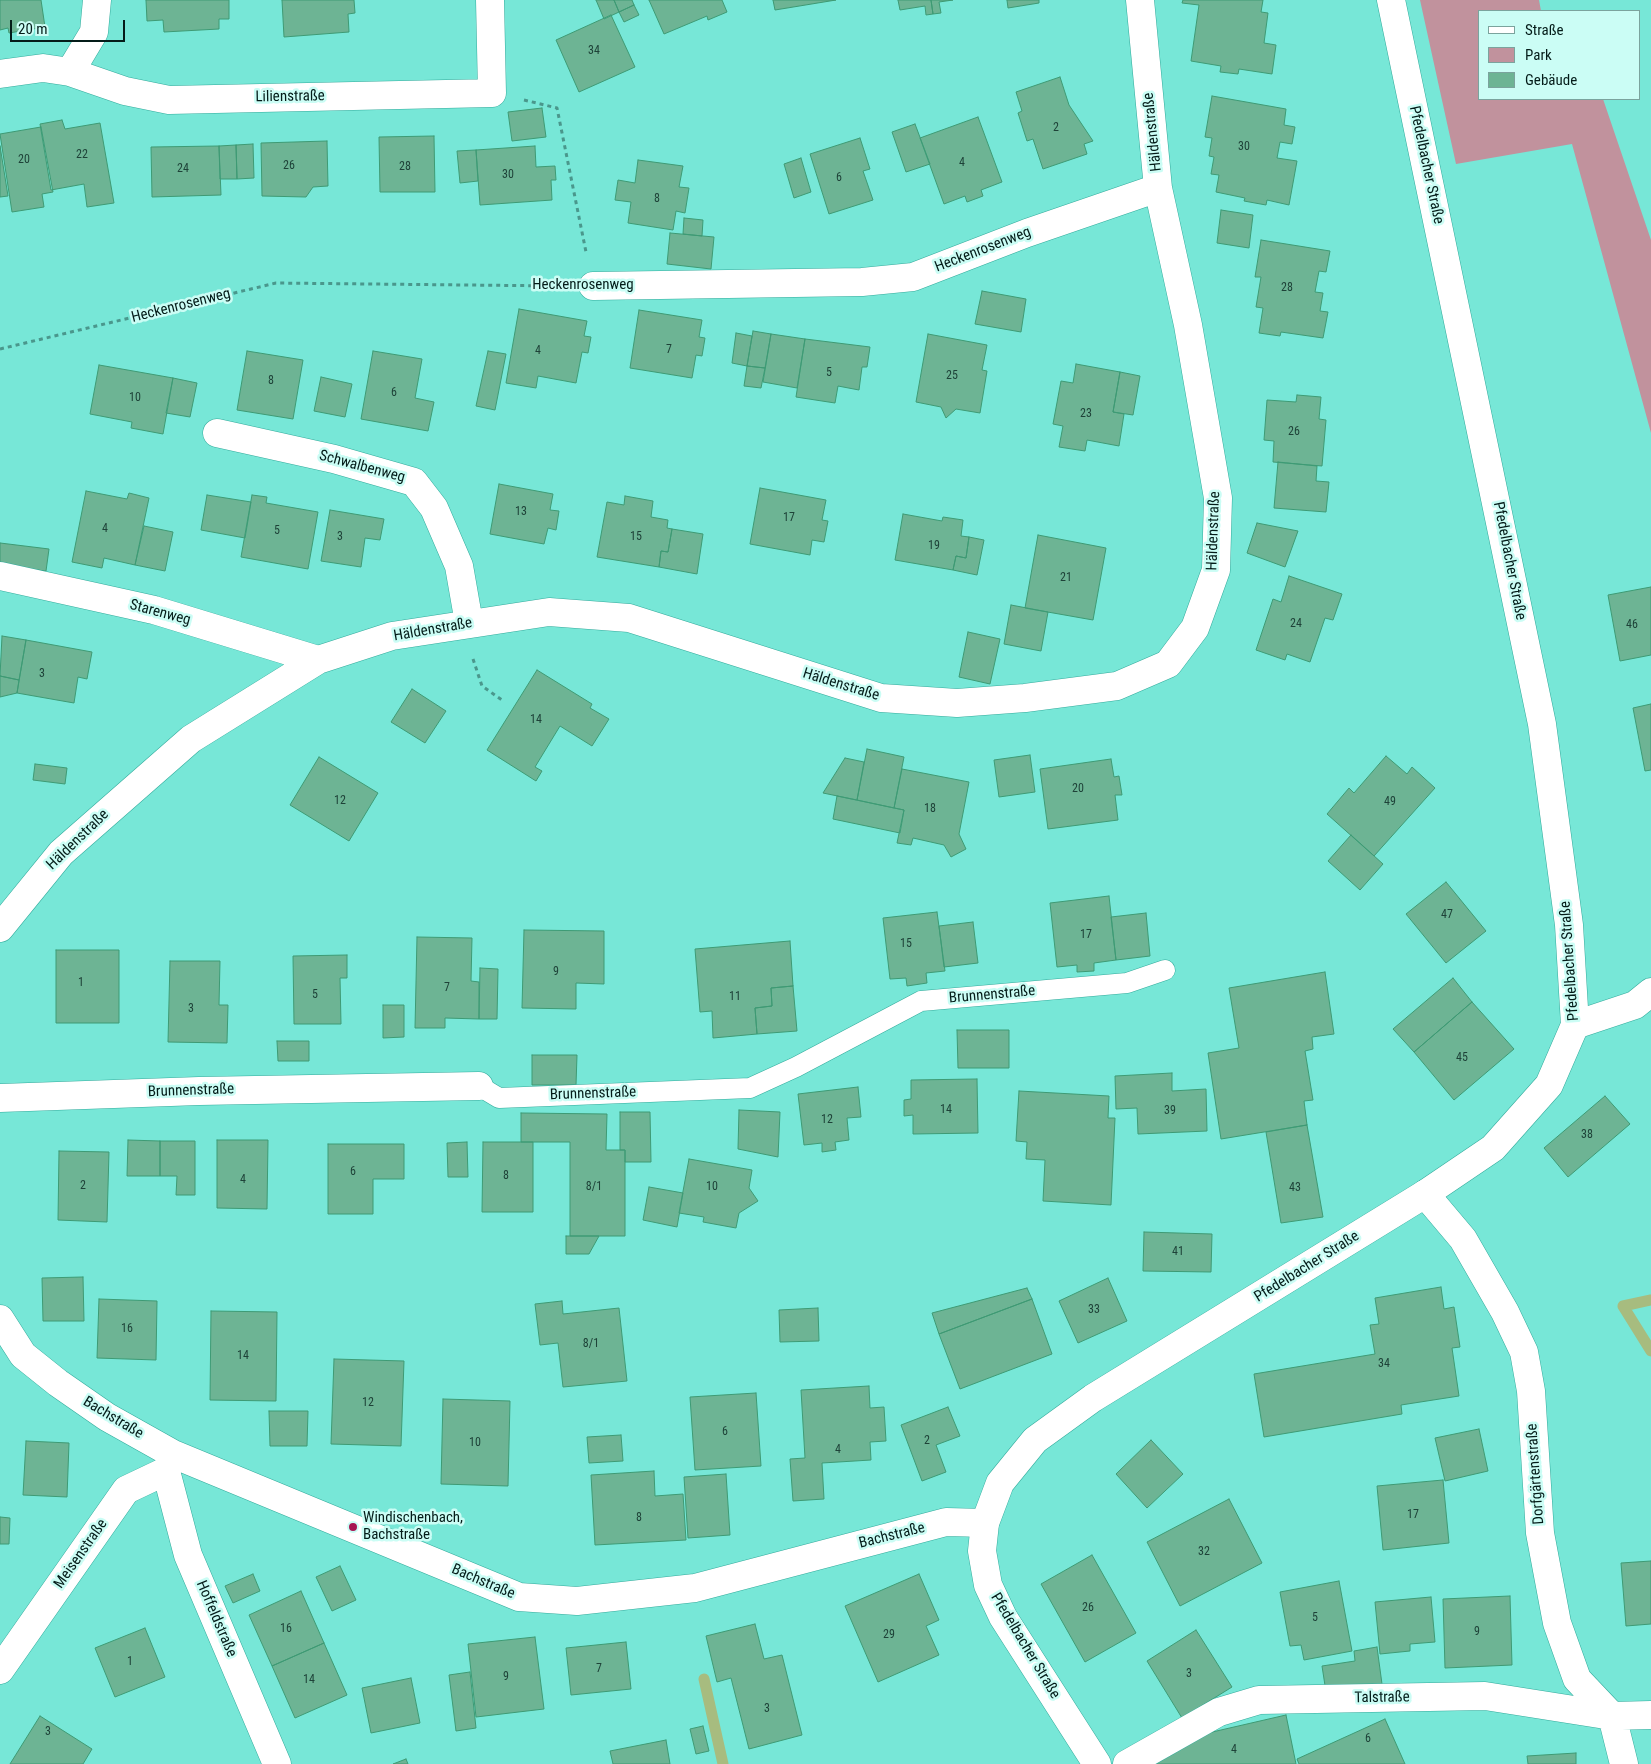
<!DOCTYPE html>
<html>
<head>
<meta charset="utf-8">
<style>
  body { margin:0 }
  #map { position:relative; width:1651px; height:1764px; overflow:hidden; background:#77e7d7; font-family:"Roboto Condensed",sans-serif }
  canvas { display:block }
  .legend { position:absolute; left:1478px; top:10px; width:162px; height:90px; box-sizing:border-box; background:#cbfdf5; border:1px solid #7ba39d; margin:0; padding:6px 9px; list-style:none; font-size:15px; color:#041c19 }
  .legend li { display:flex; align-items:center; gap:10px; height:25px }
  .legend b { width:25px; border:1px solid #7ba39d }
  .scale { position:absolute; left:10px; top:20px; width:115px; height:22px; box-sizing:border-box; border:2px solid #041c19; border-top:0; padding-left:6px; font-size:15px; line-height:18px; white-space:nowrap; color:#041c19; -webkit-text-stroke:4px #cbfdf5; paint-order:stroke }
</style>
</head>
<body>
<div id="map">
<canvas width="1651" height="1764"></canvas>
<ul class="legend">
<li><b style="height:6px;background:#fff"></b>Straße</li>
<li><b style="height:14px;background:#c1929d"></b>Park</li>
<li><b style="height:14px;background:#6db494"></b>Gebäude</li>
</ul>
<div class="scale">20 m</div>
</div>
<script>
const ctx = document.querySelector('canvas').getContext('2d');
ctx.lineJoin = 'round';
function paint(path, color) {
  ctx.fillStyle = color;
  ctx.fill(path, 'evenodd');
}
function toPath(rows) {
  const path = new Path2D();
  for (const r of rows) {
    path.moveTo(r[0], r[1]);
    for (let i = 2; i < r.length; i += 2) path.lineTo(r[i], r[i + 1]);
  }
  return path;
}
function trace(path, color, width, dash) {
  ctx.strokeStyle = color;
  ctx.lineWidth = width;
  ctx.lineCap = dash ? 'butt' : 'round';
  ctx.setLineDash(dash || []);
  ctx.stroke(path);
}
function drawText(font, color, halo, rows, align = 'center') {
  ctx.font = font + ' "Roboto Condensed",sans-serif';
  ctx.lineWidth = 5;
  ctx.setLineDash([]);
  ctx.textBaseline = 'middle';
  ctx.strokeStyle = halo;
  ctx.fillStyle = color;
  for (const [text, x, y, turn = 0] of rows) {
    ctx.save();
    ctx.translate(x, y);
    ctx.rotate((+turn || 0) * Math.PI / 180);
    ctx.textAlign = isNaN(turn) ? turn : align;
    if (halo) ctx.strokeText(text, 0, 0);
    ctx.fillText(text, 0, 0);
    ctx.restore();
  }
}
paint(toPath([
  [1420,0,1539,0,1541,11,1480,11,1480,99,1603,99,1651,240,1651,433,1572,144,1456,164]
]), '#c1929d');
trace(toPath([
  [1651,1300,1623,1306,1651,1351],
  [704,1679,723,1764]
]), '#a7bc7f', 11);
const building = toPath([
  [0,0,41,0,45,27,9,33,8,28,0,30,0,0],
  [146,0,229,0,229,19,219,19,219,29,164,32,163,20,147,21,146,0],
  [282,0,354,0,355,13,348,14,349,32,284,37,282,0],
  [596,0,614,0,619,12,604,19,596,0],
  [614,0,632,0,634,5,619,12,614,0],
  [649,0,722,0,727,12,708,20,707,16,664,34,649,0],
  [773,0,836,0,775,10,773,0],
  [898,0,931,0,933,14,926,15,925,6,900,10,898,0],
  [931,0,953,0,939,2,941,13,933,14,931,0],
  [1007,0,1039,0,1039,3,1008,8,1007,0],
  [1183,0,1263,0,1261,12,1268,13,1264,43,1276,45,1272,74,1239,69,1238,74,1220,72,1221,66,1191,61,1199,5,1182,3,1183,0],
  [634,5,639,15,624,22,619,12,634,5],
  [611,15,635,67,579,92,556,40,611,15],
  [1060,77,1069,105,1093,141,1084,144,1087,154,1043,169,1033,139,1027,141,1018,113,1022,111,1016,92,1060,77],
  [1212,96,1286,109,1284,125,1295,127,1292,144,1280,142,1277,158,1297,161,1289,205,1267,200,1266,205,1244,201,1245,198,1216,192,1219,175,1211,174,1214,157,1209,156,1212,138,1205,137,1212,96],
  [542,108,546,137,512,141,508,112,542,108],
  [978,117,1002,182,981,190,983,196,967,202,965,196,944,204,920,138,978,117],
  [62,120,65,129,100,123,114,203,87,207,84,184,51,190,40,124,62,120],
  [915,124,930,164,906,172,892,132,915,124],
  [41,127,53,192,42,194,44,207,12,212,0,134,41,127],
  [434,136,435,192,380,192,379,137,434,136],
  [860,138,870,169,863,171,873,200,829,214,810,154,860,138],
  [327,141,328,186,313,187,306,197,262,196,261,143,327,141],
  [253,144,254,178,237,179,236,145,253,144],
  [236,145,237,179,220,179,219,146,236,145],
  [0,146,8,196,0,197,0,146],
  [219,146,221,195,152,197,151,147,219,146],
  [535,146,536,167,555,166,556,180,551,180,552,200,480,205,476,150,535,146],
  [476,150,478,181,460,183,457,151,476,150],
  [801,158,811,192,794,198,784,164,801,158],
  [638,160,683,166,679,187,689,188,685,213,676,211,673,230,628,223,631,202,615,200,618,180,635,183,638,160],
  [1221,210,1253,215,1249,248,1217,243,1221,210],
  [684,218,703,220,702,236,683,234,684,218],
  [670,233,714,237,711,269,667,264,670,233],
  [1261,240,1330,251,1326,272,1319,271,1315,292,1323,293,1320,311,1328,312,1323,338,1281,332,1280,336,1259,333,1263,308,1256,307,1261,277,1255,277,1261,240],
  [982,291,1026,299,1021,332,975,324,982,291],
  [519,309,587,321,584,336,591,337,588,353,582,352,576,383,538,376,536,388,506,383,519,309],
  [639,310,702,320,699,337,705,338,702,356,696,355,692,378,630,368,639,310],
  [753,331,771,334,765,368,747,366,753,331],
  [736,333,752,336,747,366,732,363,736,333],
  [771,334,805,339,797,388,763,382,771,334],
  [928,334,987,345,982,370,987,371,980,413,956,409,946,418,941,407,916,402,928,334],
  [805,339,870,347,867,367,862,367,859,390,838,386,835,403,796,397,805,339],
  [247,351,303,360,293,419,237,410,247,351],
  [373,351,422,359,415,398,434,402,428,431,361,419,373,351],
  [488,351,506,354,495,410,476,406,488,351],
  [1076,364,1120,372,1113,412,1124,414,1119,446,1087,440,1085,451,1059,447,1063,426,1053,424,1061,381,1073,383,1076,364],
  [99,365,173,378,163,434,131,428,132,422,90,414,99,365],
  [747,366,765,368,761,388,744,386,747,366],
  [1120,372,1140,376,1133,415,1113,412,1120,372],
  [321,377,352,384,345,417,314,411,321,377],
  [173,378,197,383,190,417,166,413,173,378],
  [1297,395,1321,397,1319,419,1326,420,1322,466,1273,462,1274,441,1264,440,1267,400,1296,402,1297,395],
  [1278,462,1317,466,1316,481,1329,482,1326,512,1274,508,1278,462],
  [499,484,553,494,550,510,559,511,556,530,548,528,544,544,490,534,499,484],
  [760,488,826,500,822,520,828,521,824,542,812,540,810,555,750,544,760,488],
  [86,491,127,499,129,493,149,498,135,565,104,558,102,568,72,562,86,491],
  [207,495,251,502,245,538,201,530,207,495],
  [252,495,267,497,266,503,318,512,308,569,241,557,252,495],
  [625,496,653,501,651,517,668,520,667,528,672,529,668,552,661,551,659,567,597,557,607,502,624,505,625,496],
  [330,510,384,519,380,540,365,538,361,567,321,561,330,510],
  [903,514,942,521,943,517,963,520,961,536,969,537,966,558,956,556,953,570,895,560,903,514],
  [1257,523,1298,531,1285,567,1247,553,1257,523],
  [144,526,173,532,165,571,135,565,144,526],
  [672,529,703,534,697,574,659,567,661,551,668,552,672,529],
  [1038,535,1106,548,1093,620,1025,608,1038,535],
  [969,537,984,540,977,575,953,570,956,556,966,558,969,537],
  [0,543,49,549,46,571,0,566,0,543],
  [1289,576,1342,594,1333,620,1325,618,1310,662,1287,654,1285,660,1256,650,1273,599,1281,602,1289,576],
  [1651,587,1651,655,1620,661,1608,595,1651,587],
  [1011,605,1048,612,1041,651,1004,644,1011,605],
  [968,632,1000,639,990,684,959,677,968,632],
  [2,636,26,640,19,680,0,676,2,636],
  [26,640,92,652,87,679,78,677,74,703,17,693,26,640],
  [537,670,592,704,590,708,609,719,592,746,560,726,535,767,542,771,536,781,487,750,537,670],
  [0,676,19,680,17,693,0,697,0,676],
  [412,689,446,711,425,743,391,722,412,689],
  [1651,704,1651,770,1645,771,1633,708,1651,704],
  [867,749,904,757,894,808,857,800,867,749],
  [1030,755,1035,792,999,797,994,760,1030,755],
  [1386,756,1407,774,1412,767,1435,788,1374,856,1327,814,1349,788,1354,793,1386,756],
  [319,757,378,793,349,841,290,805,319,757],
  [845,758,864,762,857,800,823,793,845,758],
  [1111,759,1114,777,1119,776,1122,795,1115,795,1118,820,1048,829,1040,769,1111,759],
  [35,764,67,768,65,784,33,780,35,764],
  [902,769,969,782,959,834,966,849,951,857,944,845,913,838,911,845,897,843,904,810,894,808,902,769],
  [837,796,904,810,900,833,833,819,837,796],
  [1351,835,1383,864,1360,890,1328,861,1351,835],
  [1446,882,1486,931,1446,963,1406,914,1446,882],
  [1109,896,1116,960,1094,963,1094,971,1077,972,1077,965,1057,967,1050,903,1109,896],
  [937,912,945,971,926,973,927,983,907,986,906,978,890,979,883,918,937,912],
  [1146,913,1150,956,1116,960,1111,917,1146,913],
  [973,922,978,963,944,967,939,926,973,922],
  [524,930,604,931,604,984,576,983,576,1009,522,1008,524,930],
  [417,937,472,938,471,981,479,982,479,1019,445,1018,445,1028,415,1028,417,937],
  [790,941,793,986,771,988,772,1006,755,1008,757,1034,713,1038,712,1011,700,1012,695,949,790,941],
  [56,950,119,950,119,1023,56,1023,56,950],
  [347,955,347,978,340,978,341,1024,294,1024,293,956,347,955],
  [170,961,220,961,219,1005,228,1005,227,1043,168,1042,170,961],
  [480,968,498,969,497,1019,479,1019,480,968],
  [1325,972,1334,1034,1312,1037,1313,1049,1305,1051,1313,1100,1304,1101,1307,1125,1221,1139,1208,1053,1239,1048,1229,988,1325,972],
  [1453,978,1472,1002,1414,1052,1393,1029,1453,978],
  [793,986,797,1031,757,1034,755,1008,772,1006,771,988,793,986],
  [1472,1002,1514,1049,1454,1100,1414,1052,1472,1002],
  [383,1005,404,1005,404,1037,383,1038,383,1005],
  [957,1030,1009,1030,1009,1068,958,1068,957,1030],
  [277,1041,309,1041,309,1061,278,1061,277,1041],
  [532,1055,577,1055,576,1085,532,1085,532,1055],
  [1172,1073,1172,1091,1206,1089,1207,1131,1138,1134,1137,1108,1116,1109,1115,1076,1172,1073],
  [977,1079,978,1133,913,1134,913,1115,904,1116,904,1100,911,1099,911,1080,977,1079],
  [858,1087,861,1117,847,1118,849,1140,835,1142,836,1150,822,1152,822,1143,804,1145,798,1094,858,1087],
  [1019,1091,1109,1096,1108,1118,1115,1118,1111,1205,1043,1201,1045,1160,1026,1159,1027,1142,1016,1141,1019,1091],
  [1605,1096,1630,1124,1568,1177,1544,1148,1605,1096],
  [739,1110,780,1112,778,1157,738,1149,739,1110],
  [620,1112,650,1112,651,1162,625,1162,625,1150,620,1150,620,1112],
  [521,1113,607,1114,606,1150,625,1150,625,1236,570,1236,570,1142,521,1142,521,1113],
  [1307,1125,1323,1217,1281,1223,1266,1132,1307,1125],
  [128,1140,160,1141,160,1176,127,1176,128,1140],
  [217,1140,268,1140,267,1209,217,1208,217,1140],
  [160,1141,195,1141,195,1195,176,1195,177,1176,160,1176,160,1141],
  [467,1142,468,1177,448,1177,447,1143,467,1142],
  [483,1142,533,1142,533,1212,482,1212,483,1142],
  [328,1144,404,1144,404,1179,373,1179,373,1214,328,1214,328,1144],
  [59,1151,109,1152,107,1222,58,1220,59,1151],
  [689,1159,752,1170,749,1188,758,1201,739,1213,736,1228,703,1222,704,1217,679,1213,689,1159],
  [649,1187,683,1193,677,1227,643,1220,649,1187],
  [1144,1232,1212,1234,1211,1272,1143,1271,1144,1232],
  [566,1236,599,1236,589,1254,566,1254,566,1236],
  [83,1277,84,1321,43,1321,42,1278,83,1277],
  [1108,1278,1127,1321,1078,1343,1059,1301,1108,1278],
  [1441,1287,1444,1309,1454,1307,1460,1347,1452,1348,1459,1396,1401,1405,1402,1414,1264,1437,1254,1374,1375,1354,1370,1325,1379,1324,1375,1298,1441,1287],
  [1027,1288,1032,1299,939,1334,932,1313,1027,1288],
  [99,1299,157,1301,156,1360,97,1358,99,1299],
  [1032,1299,1052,1354,960,1389,939,1334,1032,1299],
  [562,1301,563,1314,619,1308,627,1381,563,1387,558,1343,540,1345,535,1304,562,1301],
  [818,1308,819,1341,780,1342,779,1310,818,1308],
  [211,1311,277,1312,276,1401,210,1400,211,1311],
  [334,1359,404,1361,401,1446,331,1444,334,1359],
  [869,1386,870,1408,884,1407,886,1441,870,1442,871,1460,822,1463,824,1499,793,1501,790,1459,805,1458,801,1390,869,1386],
  [756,1393,761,1466,695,1470,690,1397,756,1393],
  [443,1399,510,1401,508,1486,441,1484,443,1399],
  [948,1407,960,1436,936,1445,946,1472,922,1481,901,1425,948,1407],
  [269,1411,308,1411,307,1446,270,1446,269,1411],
  [1479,1429,1488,1471,1445,1481,1435,1438,1479,1429],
  [621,1435,623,1461,589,1463,587,1437,621,1435],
  [1151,1440,1183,1474,1147,1508,1116,1474,1151,1440],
  [26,1441,69,1443,67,1497,23,1495,26,1441],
  [654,1471,655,1496,683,1494,686,1540,595,1545,591,1475,654,1471],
  [726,1474,730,1535,688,1538,684,1477,726,1474],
  [1443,1480,1449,1543,1383,1550,1377,1486,1443,1480],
  [1229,1499,1262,1563,1180,1606,1147,1542,1229,1499],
  [0,1517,10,1518,9,1544,0,1544,0,1517],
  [1092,1555,1136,1633,1085,1662,1041,1584,1092,1555],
  [1651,1561,1651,1624,1626,1626,1621,1563,1651,1561],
  [340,1566,356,1600,332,1611,316,1577,340,1566],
  [253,1574,260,1591,233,1603,225,1586,253,1574],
  [919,1574,939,1620,926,1626,939,1655,878,1682,845,1606,919,1574],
  [1339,1581,1352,1651,1304,1660,1301,1645,1290,1646,1280,1592,1339,1581],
  [301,1591,324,1643,272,1666,249,1615,301,1591],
  [1510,1596,1512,1665,1445,1668,1443,1599,1510,1596],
  [1431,1597,1435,1642,1410,1644,1410,1651,1380,1654,1375,1602,1431,1597],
  [755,1624,764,1659,782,1655,802,1735,749,1749,731,1678,717,1682,706,1636,755,1624],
  [145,1628,165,1677,115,1697,95,1648,145,1628],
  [1196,1630,1232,1687,1182,1718,1147,1661,1196,1630],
  [535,1637,544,1709,476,1717,468,1644,535,1637],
  [626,1642,631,1689,571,1695,566,1648,626,1642],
  [324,1643,347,1695,295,1718,272,1666,324,1643],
  [1377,1647,1382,1684,1326,1692,1322,1666,1355,1661,1354,1651,1377,1647],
  [470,1672,476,1728,456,1731,449,1675,470,1672],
  [411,1678,420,1723,371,1733,362,1688,411,1678],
  [1286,1715,1296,1764,1154,1764,1195,1736,1286,1715],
  [40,1716,92,1749,83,1764,10,1764,40,1716],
  [1385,1719,1405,1764,1299,1764,1297,1759,1385,1719],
  [703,1726,709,1751,696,1754,690,1729,703,1726],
  [666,1740,670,1764,613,1764,610,1751,666,1740],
  [1576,1753,1576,1764,1528,1764,1527,1756,1576,1753],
  [406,1759,408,1764,393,1764,406,1759]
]);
paint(building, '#6db494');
trace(building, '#3e9a74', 1);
const lane = toPath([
  [479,1086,499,1098,750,1088,796,1067,921,1001,1127,983,1165,970]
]);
const street = toPath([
  [70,72,94,32,97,0],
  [0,74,43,68,70,72,125,91,169,100,492,93,490,0],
  [593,286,862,282,913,277,1027,233,1158,188],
  [217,433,334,459,414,482,434,508,459,566,469,623],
  [0,576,154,610,318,660],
  [0,928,61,853,191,739,318,660,392,636,549,612,629,618,881,698,957,703,1025,698,1117,686,1168,664,1195,628,1216,570,1218,498,1188,325,1158,188,1140,0],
  [1575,1025,1635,1005,1651,992],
  [0,1098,199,1091,479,1086],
  [1425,1194,1463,1239,1505,1312,1524,1352,1531,1391,1540,1533,1557,1623,1577,1679,1612,1716,1624,1764],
  [0,1319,23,1355,58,1383,107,1417,173,1454,519,1597,577,1601,695,1588,946,1522,985,1523],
  [166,1471,188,1555,277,1764],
  [0,1670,126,1490,166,1471,173,1455],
  [1127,1764,1219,1712,1259,1700,1485,1696,1612,1716,1651,1715]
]);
const secondary = toPath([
  [1097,1764,1003,1617,988,1585,982,1551,985,1523,1000,1483,1035,1440,1093,1398,1425,1194,1493,1148,1549,1085,1575,1025,1569,925,1542,724,1391,0]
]);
trace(lane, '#33ab9c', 21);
trace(street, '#33ab9c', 29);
trace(secondary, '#33ab9c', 29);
trace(toPath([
  [524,100,557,108,586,252],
  [0,349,276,283,561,286],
  [473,659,482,686,502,700]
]), '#4a978c', 3, [4, 4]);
trace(lane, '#fff', 20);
trace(street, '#fff', 28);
trace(secondary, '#fff', 28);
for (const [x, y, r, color] of [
  [353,1527,5,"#a71552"]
]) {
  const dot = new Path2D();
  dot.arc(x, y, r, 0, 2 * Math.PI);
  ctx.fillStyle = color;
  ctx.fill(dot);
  trace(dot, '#cbfdf5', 2);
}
drawText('12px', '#1e4238', null, [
  ["34",594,51],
  ["2",1056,128],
  ["30",1244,147],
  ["22",82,155],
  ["20",24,160],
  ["4",962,163],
  ["26",289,166],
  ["28",405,167],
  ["24",183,169],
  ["30",508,175],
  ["6",839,178],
  ["8",657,199],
  ["28",1287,288],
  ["7",669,350],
  ["4",538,351],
  ["5",829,373],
  ["25",952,376],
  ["8",271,381],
  ["6",394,393],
  ["10",135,398],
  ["23",1086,414],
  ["26",1294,432],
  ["13",521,512],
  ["17",789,518],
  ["4",105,529],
  ["5",277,531],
  ["3",340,537],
  ["15",636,537],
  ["19",934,546],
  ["21",1066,578],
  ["24",1296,624],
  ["46",1632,625],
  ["3",42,674],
  ["14",536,720],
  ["20",1078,789],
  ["12",340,801],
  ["49",1390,802],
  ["18",930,809],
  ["47",1447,915],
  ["17",1086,935],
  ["15",906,944],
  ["9",556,972],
  ["1",81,983],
  ["7",447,988],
  ["5",315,995],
  ["11",735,997],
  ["3",191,1009],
  ["45",1462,1058],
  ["14",946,1110],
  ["39",1170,1111],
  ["12",827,1120],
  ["38",1587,1135],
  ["6",353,1172],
  ["8",506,1176],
  ["4",243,1180],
  ["2",83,1186],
  ["8/1",594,1187],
  ["10",712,1187],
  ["43",1295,1188],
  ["41",1178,1252],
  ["33",1094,1310],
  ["16",127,1329],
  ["8/1",591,1344],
  ["14",243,1356],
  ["34",1384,1364],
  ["12",368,1403],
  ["6",725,1432],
  ["2",927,1441],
  ["10",475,1443],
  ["4",838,1450],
  ["17",1413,1515],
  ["8",639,1518],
  ["32",1204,1552],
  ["26",1088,1608],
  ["5",1315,1618],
  ["16",286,1629],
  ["9",1477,1632],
  ["29",889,1635],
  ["1",130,1662],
  ["7",599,1669],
  ["3",1189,1674],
  ["9",506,1677],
  ["14",309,1680],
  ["3",767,1709],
  ["3",48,1732],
  ["6",1368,1739],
  ["4",1234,1750]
]);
drawText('15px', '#041c19', '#cbfdf5', [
  ["Lilienstraße",290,97,-1],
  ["Häldenstraße",1153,132,-96],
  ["Pfedelbacher Straße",1426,165,78],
  ["Heckenrosenweg",983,250,-21],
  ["Heckenrosenweg",583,285],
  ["Heckenrosenweg",181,306,-14],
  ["Schwalbenweg",362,467,15],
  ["Häldenstraße",1214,531,-88],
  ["Pfedelbacher Straße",1509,561,79],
  ["Starenweg",160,613,15],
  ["Häldenstraße",433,630,-10],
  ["Häldenstraße",841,685,17],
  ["Häldenstraße",78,840,-44],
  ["Pfedelbacher Straße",1570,961,-94],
  ["Brunnenstraße",992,995,-5],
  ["Brunnenstraße",191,1091,-2],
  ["Brunnenstraße",593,1094,-2],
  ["Pfedelbacher Straße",1307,1267,-32],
  ["Bachstraße",113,1418,31],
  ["Dorfgärtenstraße",1536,1474,-94],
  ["Bachstraße",892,1536,-14],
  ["Meisenstraße",81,1554,-55],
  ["Bachstraße",483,1582,23],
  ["Hoffeldstraße",216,1619,67],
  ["Pfedelbacher Straße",1025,1646,59],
  ["Talstraße",1382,1698,-1]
]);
drawText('15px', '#041c19', '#cbfdf5', [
  ["Windischenbach,",363,1518],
  ["Bachstraße",363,1535]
], 'left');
</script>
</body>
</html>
